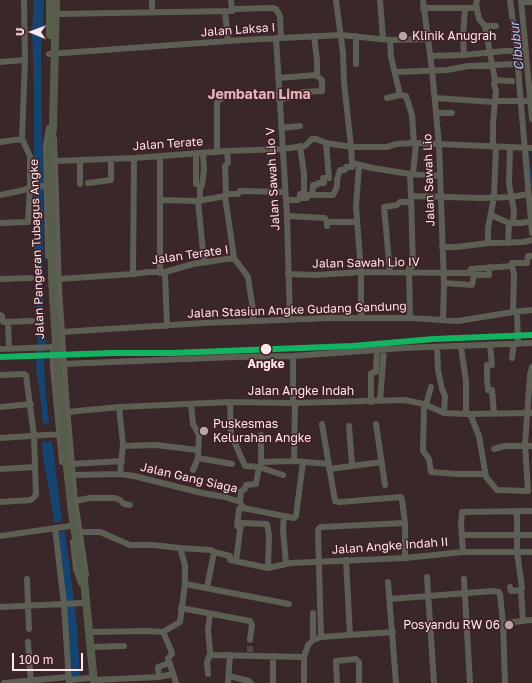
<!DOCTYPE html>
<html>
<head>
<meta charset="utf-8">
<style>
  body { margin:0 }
  #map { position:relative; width:532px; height:683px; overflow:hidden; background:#39272a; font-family:"Golos Text",sans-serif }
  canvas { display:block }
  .north { position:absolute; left:12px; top:12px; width:40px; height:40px; -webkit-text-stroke:3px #411f24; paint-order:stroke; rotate:271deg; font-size:11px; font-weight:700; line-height:16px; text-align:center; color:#fce8eb }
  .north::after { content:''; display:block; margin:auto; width:14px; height:18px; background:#fce8eb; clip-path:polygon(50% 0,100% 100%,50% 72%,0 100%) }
  .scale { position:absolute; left:12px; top:653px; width:71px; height:18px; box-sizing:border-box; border:2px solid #fce8eb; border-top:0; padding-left:5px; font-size:12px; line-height:14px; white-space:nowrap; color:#fce8eb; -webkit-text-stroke:3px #411f24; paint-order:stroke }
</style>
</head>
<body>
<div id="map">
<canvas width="532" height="683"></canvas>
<div class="north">U</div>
<div class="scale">100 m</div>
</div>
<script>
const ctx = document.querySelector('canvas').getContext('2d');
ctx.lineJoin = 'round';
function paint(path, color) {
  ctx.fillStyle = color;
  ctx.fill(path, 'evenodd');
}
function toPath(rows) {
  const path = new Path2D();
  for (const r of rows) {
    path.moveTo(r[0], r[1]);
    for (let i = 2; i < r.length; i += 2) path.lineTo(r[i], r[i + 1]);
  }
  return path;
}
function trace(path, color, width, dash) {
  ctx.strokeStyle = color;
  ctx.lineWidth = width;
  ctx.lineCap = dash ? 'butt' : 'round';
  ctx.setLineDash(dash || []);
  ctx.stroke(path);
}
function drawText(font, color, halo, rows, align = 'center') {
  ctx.font = font + ' "Golos Text",sans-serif';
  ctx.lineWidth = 3;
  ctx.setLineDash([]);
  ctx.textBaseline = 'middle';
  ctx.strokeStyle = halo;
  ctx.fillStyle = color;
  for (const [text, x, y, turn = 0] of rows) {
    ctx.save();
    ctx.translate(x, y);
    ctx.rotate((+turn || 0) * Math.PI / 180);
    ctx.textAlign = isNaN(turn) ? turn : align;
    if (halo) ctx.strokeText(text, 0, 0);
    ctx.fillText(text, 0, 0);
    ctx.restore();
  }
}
paint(toPath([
  [34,0,44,0,41,56,43,176,43,300,45,344,38,344,34,266,34,87,32,32],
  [43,368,49,423,43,424,37,369],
  [52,441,62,521,55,523,43,458,42,443,42,442],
  [65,531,77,625,80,678,71,679,56,532]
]), '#164470');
trace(toPath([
  [528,149,532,187]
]), '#164470', 1.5);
trace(toPath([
  [41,380,40,365,42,341]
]), '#164470', 8);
trace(toPath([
  [250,652,250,639]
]), '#564447', 6, [6, 3]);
trace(toPath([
  [152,0,152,13],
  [231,0,232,11],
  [336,0,343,53,344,82,351,147,352,163,372,168,410,174,440,176],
  [380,0,383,39],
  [423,0,432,70,439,145,444,283,443,320],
  [477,0,476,5,479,19,485,26,495,80,494,85,496,91,493,123,493,147],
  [510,0,516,45,532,233],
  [521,0,532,119],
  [521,2,532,2],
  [423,8,477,8],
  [465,8,463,37,464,55,505,51,526,51],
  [225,11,228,41],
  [56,14,231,11,235,9,272,8,276,9,280,16,281,38],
  [485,26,496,26],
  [314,36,317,60,317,73,316,75],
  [276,38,287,216,290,320],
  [49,54,242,40,341,35,390,40,429,39],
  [431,56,464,55],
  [0,62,25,60],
  [356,64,356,36],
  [395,72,447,70,468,66,517,64],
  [278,78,316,75],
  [495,80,512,81],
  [400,95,406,96,412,115,414,143],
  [387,98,400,95,391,57,390,40],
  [435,98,494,102],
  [279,100,299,95,303,92,322,91,322,80,316,75],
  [495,101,530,101],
  [436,113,452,113],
  [281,128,300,126],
  [54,138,59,288,66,395,75,501,86,575],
  [0,142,22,139],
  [326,143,351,147,387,147,396,144,414,143,532,148],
  [510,147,509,184,514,211,513,223],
  [217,152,217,103,219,100,224,97,243,95,279,95],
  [203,153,204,170,202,185,200,188,200,198,198,201,204,262],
  [55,161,134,158,227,151,282,149,305,146,312,139,316,139,326,143,329,178,323,178,324,183,318,183,317,185,313,185,312,195],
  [359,165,356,207,361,272,361,318],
  [410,174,411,196],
  [413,174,416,143],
  [88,183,111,180,111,159],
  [80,184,80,161],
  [196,184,196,154],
  [226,194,225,166,228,163,227,151],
  [0,195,24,190,30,187,46,186],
  [225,196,234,258],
  [300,196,300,194,304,194,304,174,300,146],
  [160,200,198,201,225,196,226,194,238,194,240,191,285,192],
  [286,200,298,200,300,198,307,198,308,195,333,195,337,187,337,180,340,170,345,170,346,167,352,167,352,163],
  [491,215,509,223,521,223,531,221],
  [287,216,325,218,327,222,327,226],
  [327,222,357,222],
  [0,223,28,222,30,187,30,156,22,139,25,60,24,0],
  [488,243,488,228,494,197,496,147],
  [508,243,509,223],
  [442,247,457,247,488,243,524,242,532,240],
  [48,256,46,145,49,128],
  [512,266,512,263,527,263,528,256,532,256],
  [165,272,167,326],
  [390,272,384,207,397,205,400,202,410,202],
  [160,273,160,156],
  [133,274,134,158],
  [288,274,316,275,361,272,469,273,471,269,512,266,514,274,513,312],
  [0,279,31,278],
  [59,279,133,274,149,272,165,272,193,264,234,258,248,277,253,310,253,321],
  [444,283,472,285,474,275,489,275,489,267],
  [517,312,518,344],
  [0,315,2,316,3,322,32,321],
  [410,318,409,268,413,266,411,196,482,198,512,197,528,194],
  [8,322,9,349],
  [61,332,204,323,331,318,410,318,458,321,513,312,532,310],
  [490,345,492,365,487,365,487,378,488,390,492,390,494,413],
  [437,347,438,370,442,389,445,396,444,413],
  [461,347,466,381,466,414],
  [53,348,53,367,62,462],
  [0,349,56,347],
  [512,358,514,344],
  [53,367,59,363,63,364,235,357,293,356,404,348,532,343],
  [0,375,24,374,26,375,34,436,36,495,31,500,0,502],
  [380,401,384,349],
  [230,402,231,434,245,466,259,467,283,475],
  [371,402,371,373,376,372,377,349],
  [293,403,293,356],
  [191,404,193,424,199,435,198,458,193,470],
  [424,404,423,451,429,459,431,472,457,474,485,474],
  [426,405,431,387],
  [0,407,31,404],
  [119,407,123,444,120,474],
  [67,412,119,407,230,402,295,403,404,400,424,404,444,413,466,414,532,413],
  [470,414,479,436,486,477,497,490,528,491,525,444,530,375,532,367],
  [322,424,335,501,340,502,401,497,402,500,405,523,405,558],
  [376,424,385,485],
  [349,426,352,465],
  [261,435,261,462,294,461,329,464],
  [0,438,61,434],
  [123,446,156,445,198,450],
  [494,449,505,446,532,446],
  [198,458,232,464],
  [294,461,295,403],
  [72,464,122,461],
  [0,469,35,467],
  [329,469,382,462],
  [73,475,120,474,134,476,202,493,225,497,240,502,243,508,294,518,296,516,303,462],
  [75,501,90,498,115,498,120,500,124,504,130,505],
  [240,502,241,491,245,489,246,485,256,484,259,467],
  [517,511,517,552,522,588,521,590,523,621],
  [462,512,532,511],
  [462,512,461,524,463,552],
  [284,516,283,530,286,564],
  [237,526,239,509,243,508],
  [55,528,64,604,69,683],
  [80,532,100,532,130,545,153,545,180,548,211,550,214,552,230,556,230,560,268,568,291,563,405,558,463,552,532,552],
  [462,535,532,535],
  [0,536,70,526],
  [73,542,76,569,81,583],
  [346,560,350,635],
  [236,561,241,523,267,524,269,535,268,568],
  [427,577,434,683],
  [27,579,29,629],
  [464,579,470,683],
  [388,582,396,683],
  [185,584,289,604],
  [510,587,511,591,521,590],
  [207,588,214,552],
  [390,599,493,591,499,592,500,594,503,623,505,683],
  [0,607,83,603],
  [181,608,250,621,252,625,250,639],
  [210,614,208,630,210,651,211,655,304,657],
  [503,623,532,620],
  [90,632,148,631,163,632],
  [163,632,180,622,185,584,185,565,180,548],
  [163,632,171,650,172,654,168,658,176,683],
  [321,637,318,531,319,528,321,527,405,523],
  [313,640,313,613],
  [28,642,31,683],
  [91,647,124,646],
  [273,656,273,683],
  [208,674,207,662,210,654],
  [229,676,249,681,251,683],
  [159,677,158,667,169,663],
  [69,680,89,678],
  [94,680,159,677,173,674],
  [4,683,68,677],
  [228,683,230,655],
  [304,683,304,657,308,645,313,640,321,637,393,632],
  [337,683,336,661,356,659,359,662,359,683]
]), '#5e5f54', 6);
trace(toPath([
  [50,0,50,35],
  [50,148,53,129,56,0],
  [79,557,84,580,94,683]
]), '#575d4a', 8);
trace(toPath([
  [50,148,52,278,57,360,66,459,73,521,79,557]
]), '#575d4a', 8);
trace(toPath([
  [0,357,112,353,173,353,352,346,434,339,532,335]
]), '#13b361', 6);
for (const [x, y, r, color] of [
  [403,36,5,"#b8a4a7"],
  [266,349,6,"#fce8eb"],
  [204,431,5,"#b8a4a7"],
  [509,625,5,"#b8a4a7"]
]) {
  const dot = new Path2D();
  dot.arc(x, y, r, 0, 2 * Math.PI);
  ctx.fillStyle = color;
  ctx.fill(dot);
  trace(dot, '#411f24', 1.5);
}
drawText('12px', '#fce8eb', '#411f24', [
  ["Jalan Laksa I",238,30,-4],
  ["Jalan Terate",168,144,-4],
  ["Jalan Sawah Lio V",273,179,-93],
  ["Jalan Sawah Lio",429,180,-92],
  ["Jalan Pangeran Tubagus Angke",37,249,-92],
  ["Jalan Terate I",190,255,-8],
  ["Jalan Sawah Lio IV",366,263,-1],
  ["Jalan Stasiun Angke Gudang Gandung",297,310,-2],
  ["Jalan Angke Indah",301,391],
  ["Jalan Gang Siaga",189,478,13],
  ["Jalan Angke Indah II",390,546,-4]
]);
drawText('12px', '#fce8eb', '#411f24', [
  ["Klinik Anugrah",412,36],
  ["Puskesmas",213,424],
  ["Kelurahan Angke",213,438],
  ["Posyandu RW 06",500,625,"right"]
], 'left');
drawText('bold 12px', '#fce8eb', '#411f24', [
  ["Angke",266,364]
]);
drawText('italic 13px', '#a3cdf9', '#411f24', [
  ["Cibubur",517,46,-96]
]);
drawText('bold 14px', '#e0b3b8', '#411f24', [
  ["Jembatan Lima",259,95]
]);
</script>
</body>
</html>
